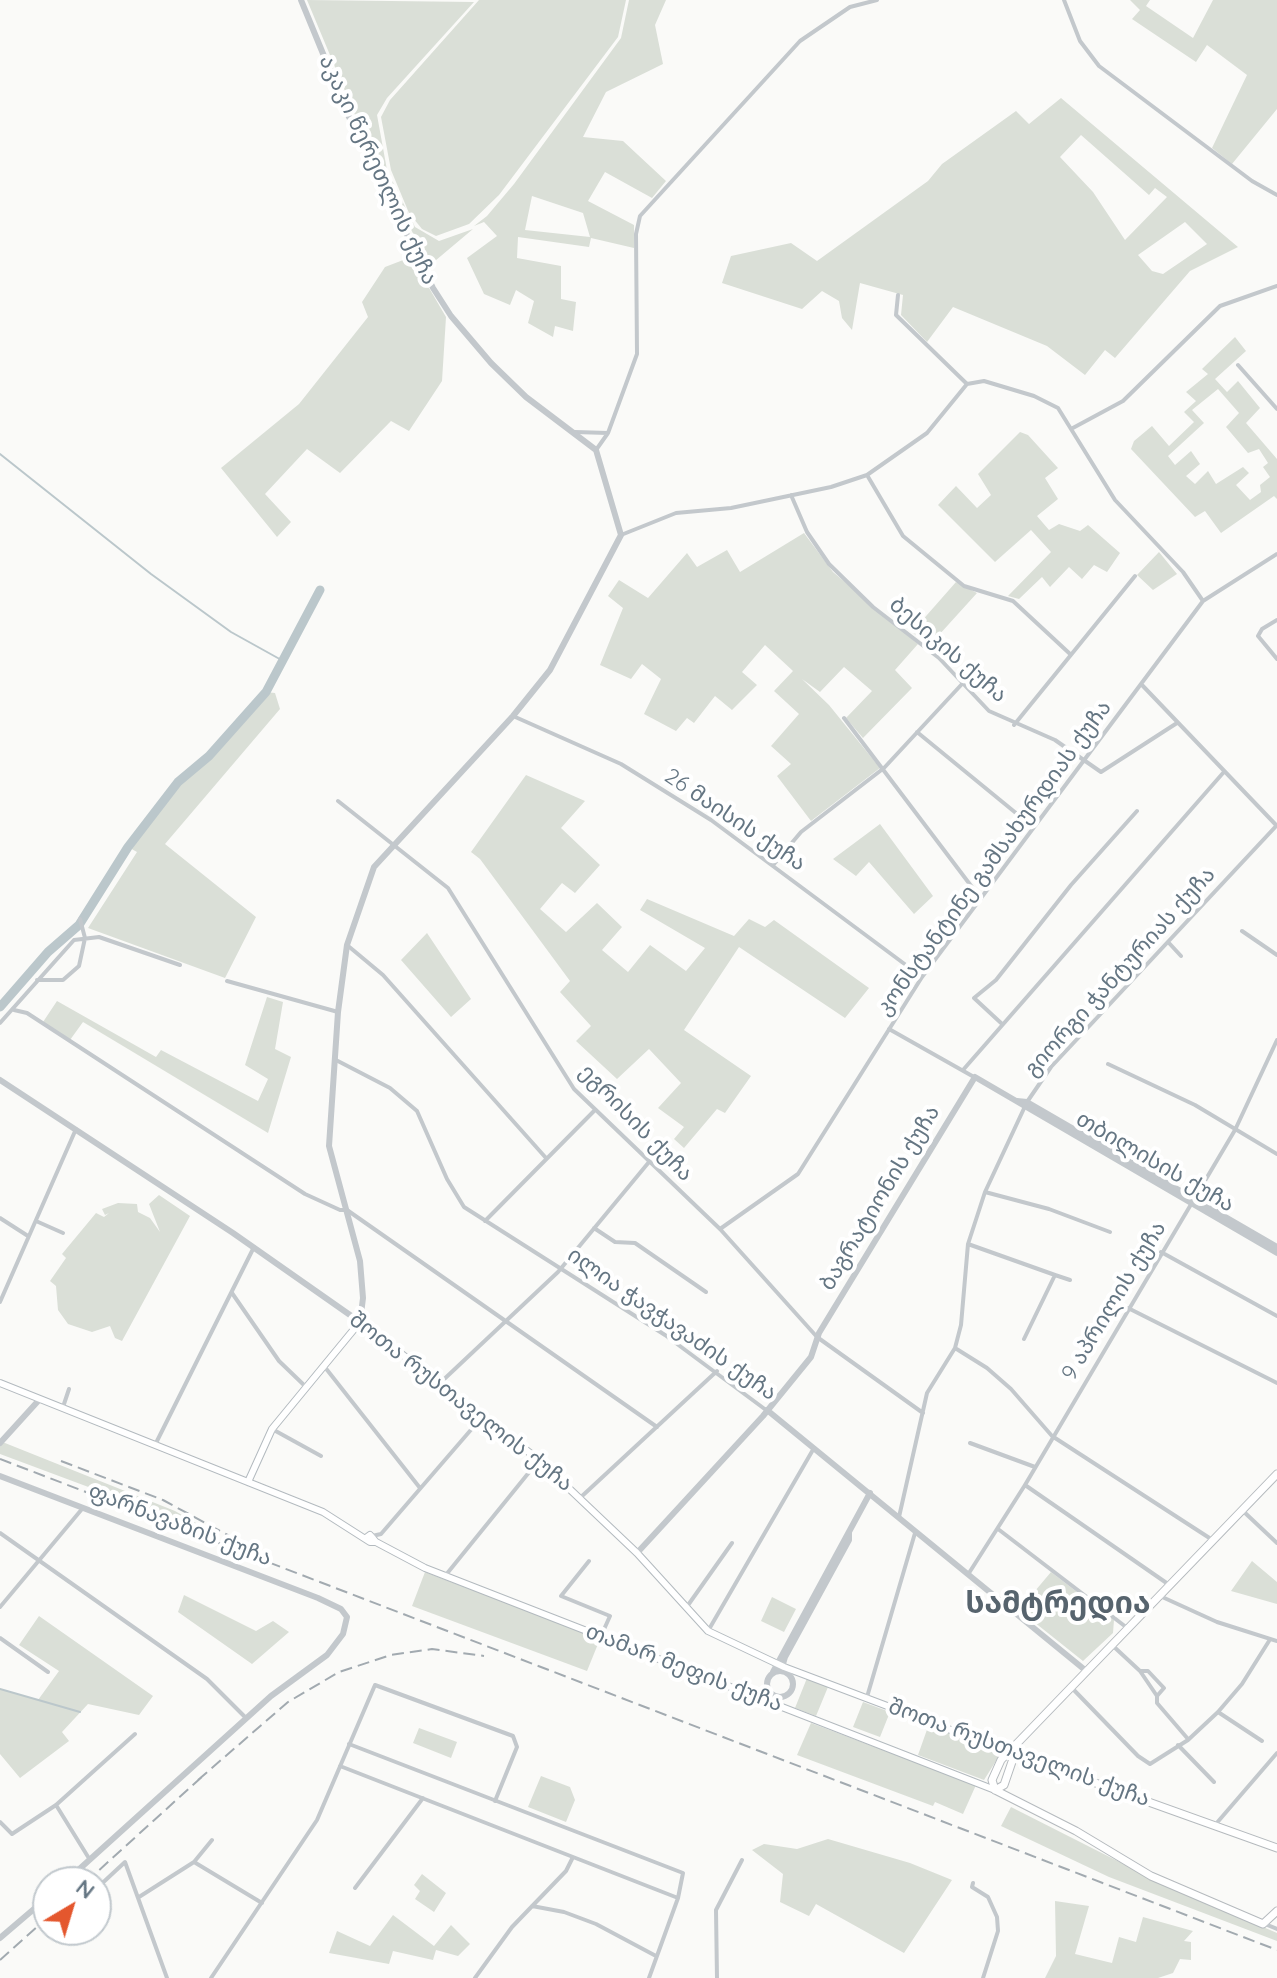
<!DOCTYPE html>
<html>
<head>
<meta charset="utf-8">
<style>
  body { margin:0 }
  #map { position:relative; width:1277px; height:1978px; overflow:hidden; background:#fafaf8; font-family:Quicksand,sans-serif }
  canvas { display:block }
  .north { position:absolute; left:32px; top:1866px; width:80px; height:80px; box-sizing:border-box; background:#fff; border:2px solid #c1c8cd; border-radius:50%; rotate:38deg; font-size:22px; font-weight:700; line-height:32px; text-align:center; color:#657683 }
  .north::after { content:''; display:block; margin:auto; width:28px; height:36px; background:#e4572e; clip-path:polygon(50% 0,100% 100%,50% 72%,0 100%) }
</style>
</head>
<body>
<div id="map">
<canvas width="1277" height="1978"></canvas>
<div class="north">N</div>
</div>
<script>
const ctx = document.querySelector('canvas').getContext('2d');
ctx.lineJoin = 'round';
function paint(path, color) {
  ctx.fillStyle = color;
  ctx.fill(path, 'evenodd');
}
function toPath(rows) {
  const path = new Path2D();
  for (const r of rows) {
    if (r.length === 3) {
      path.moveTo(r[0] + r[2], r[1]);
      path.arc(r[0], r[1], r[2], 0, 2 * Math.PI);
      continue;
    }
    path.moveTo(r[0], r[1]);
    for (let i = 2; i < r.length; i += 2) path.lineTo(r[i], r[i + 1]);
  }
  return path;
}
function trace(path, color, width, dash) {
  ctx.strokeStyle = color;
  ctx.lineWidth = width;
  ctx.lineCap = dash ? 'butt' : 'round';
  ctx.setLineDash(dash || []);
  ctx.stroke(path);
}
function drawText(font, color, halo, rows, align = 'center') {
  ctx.font = font + ' Quicksand,"Noto Sans Georgian",sans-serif';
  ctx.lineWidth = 8;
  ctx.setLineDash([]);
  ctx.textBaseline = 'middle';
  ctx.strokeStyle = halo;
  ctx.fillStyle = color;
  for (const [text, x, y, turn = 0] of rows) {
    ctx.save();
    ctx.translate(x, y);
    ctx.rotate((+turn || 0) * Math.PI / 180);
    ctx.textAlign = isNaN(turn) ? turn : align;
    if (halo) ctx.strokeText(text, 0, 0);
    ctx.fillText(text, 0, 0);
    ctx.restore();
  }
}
paint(toPath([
  [307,0,474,2,387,98,377,115,387,170,415,227,439,241,473,229,429,266,355,115],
  [479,0,626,0,618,37,499,195,469,224,436,236,422,229,409,213,391,170,381,117,390,100],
  [629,0,666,0,655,25,663,64,606,92,583,137,623,141,666,181,652,198,605,172,588,201,634,225,634,248,591,238,589,247,518,237,517,258,561,266,561,299,576,302,573,331,555,326,553,337,528,323,534,301,516,290,510,305,484,294,467,258,497,236,484,222,474,226,487,216,514,184,621,38],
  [532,196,583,213,590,237,525,230],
  [1130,0,1150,0,1146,6,1193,38,1213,0,1277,0,1277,109,1232,164,1212,148,1247,75,1207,45,1196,62,1132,19,1140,10],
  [1061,98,1238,247,1190,271,1115,358,1105,350,1085,375,1047,346,953,307,927,342,901,315,903,295,860,283,852,330,842,318,839,301,822,291,802,309,722,283,731,256,791,243,817,261,928,181,942,164,1016,111,1029,124],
  [1081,135,1149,195,1155,188,1167,197,1125,240,1093,192,1060,157],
  [1185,222,1207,244,1163,274,1152,271,1138,255],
  [411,257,446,317,442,381,409,431,391,421,340,473,307,449,265,494,291,522,277,537,221,468,299,404,368,317,362,302,385,267],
  [1235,337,1246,351,1215,379,1227,392,1238,381,1260,408,1246,423,1277,459,1277,499,1274,496,1221,533,1205,511,1195,517,1131,449,1134,441,1152,426,1169,446,1194,422,1184,412,1196,401,1186,392,1208,374,1202,369],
  [1218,389,1239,413,1226,427,1248,453,1259,449,1268,463,1263,467,1270,477,1260,485,1261,492,1250,500,1236,485,1249,473,1243,467,1216,484,1208,471,1195,484,1186,476,1200,464,1191,451,1175,465,1168,456,1204,423,1192,410],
  [1020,432,1028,435,1058,468,1045,478,1058,499,1037,516,1049,530,1059,524,1080,531,1088,525,1120,553,1107,572,1094,565,1082,579,1069,567,1050,587,1042,577,1019,599,1008,596,1051,552,1031,530,995,562,938,505,956,486,977,508,991,495,978,474],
  [804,533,833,572,918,644,895,670,912,688,863,738,846,718,872,691,844,667,820,692,802,679,829,705,880,768,811,821,777,776,791,764,771,746,799,714,774,691,793,671,765,645,742,672,757,685,732,710,715,696,694,723,687,718,676,731,644,714,661,679,642,664,631,679,600,665,623,608,608,596,619,580,648,598,687,553,697,567,727,550,740,572],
  [1159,552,1177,574,1153,590,1137,575],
  [956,582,977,593,929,646,912,632],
  [266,692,275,693,280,709,165,844,256,917,225,978,88,928,137,852,128,847,178,782,209,756],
  [526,775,585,801,561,828,600,865,575,893,562,883,540,909,566,932,597,903,622,927,602,950,628,972,650,945,686,971,705,948,640,910,647,899,734,936,749,919,765,927,774,920,869,988,845,1018,739,947,684,1030,751,1076,725,1113,717,1109,684,1148,674,1139,684,1127,658,1108,681,1083,649,1049,617,1079,576,1041,591,1026,560,992,570,981,480,859,471,852],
  [880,824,933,896,914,914,869,862,856,876,833,859],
  [427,933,471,999,451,1017,401,960],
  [267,997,283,1002,275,1049,291,1057,268,1133,83,1022,70,1040,43,1022,57,1001,156,1057,161,1050,258,1101,268,1079,245,1065],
  [159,1195,190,1216,122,1341,115,1338,110,1326,92,1332,68,1324,58,1310,56,1286,50,1281,66,1258,62,1254,96,1213,104,1217,109,1213,105,1215,102,1209,118,1203,137,1204,138,1212,150,1218,160,1232,149,1204],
  [0,1441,175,1511,217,1535,0,1454],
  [1252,1561,1277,1582,1277,1604,1231,1591],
  [425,1572,600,1639,587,1671,412,1606],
  [1051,1572,1114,1620,1113,1633,1083,1661,1019,1610],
  [184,1595,256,1631,273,1621,289,1632,252,1664,178,1612],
  [772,1597,796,1609,784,1632,761,1621],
  [39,1616,153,1696,139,1715,88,1704,62,1732,69,1741,20,1778,0,1754,0,1689,38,1700,59,1671,19,1645],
  [807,1678,828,1687,816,1716,795,1708],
  [863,1702,890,1712,880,1737,853,1727],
  [811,1723,976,1785,963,1814,935,1802,933,1806,797,1755],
  [929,1724,1001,1753,984,1780,918,1755],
  [419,1728,457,1742,451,1758,413,1743],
  [541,1776,570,1787,575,1800,566,1822,528,1807],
  [1011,1807,1157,1881,1277,1933,1277,1941,1109,1877,1001,1826],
  [828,1839,910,1863,952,1880,904,1953,816,1904,809,1916,780,1902,783,1874,752,1850,764,1844,797,1849],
  [422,1874,446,1893,434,1912,415,1899,420,1891,414,1885],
  [1055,1901,1089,1906,1075,1954,1112,1963,1119,1937,1136,1942,1143,1917,1193,1931,1184,1941,1191,1942,1191,1960,1180,1959,1173,1973,1158,1978,1045,1978,1056,1956],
  [393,1915,434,1946,451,1925,470,1944,458,1956,436,1950,433,1960,393,1951,389,1964,329,1953,337,1931,370,1946]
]), '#dadfd7');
trace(toPath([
  [0,454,151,574,231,632,285,662],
  [0,1689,80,1712]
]), '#bbc7cb', 2);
trace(toPath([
  [0,1007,48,952,79,925,128,847,178,782,209,756,266,692,320,590]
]), '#bbc7cb', 9);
const secondary = toPath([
  [0,1383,323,1512,370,1542,376,1542,370,1535,366,1538],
  [248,1482,272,1429,360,1322,539,1460,637,1553,708,1631,784,1667,1009,1752],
  [376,1542,425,1568,995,1790]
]);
const primary = toPath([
  [1009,1752,1277,1848],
  [995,1790,992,1780,1001,1760,1277,1474],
  [995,1790,1076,1831,1151,1876,1263,1924,1277,1911],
  [995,1790,1004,1785,1015,1753]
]);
trace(secondary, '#b3babf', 8);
trace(primary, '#b5babe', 9);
trace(toPath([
  [1064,0,1080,41,1099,66,1252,181,1277,195],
  [898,295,896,315,967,384,984,381,1034,396,1058,408,1115,500,1183,572,1203,601],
  [1238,365,1277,409],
  [1071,429,1123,401,1220,306,1277,286],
  [575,432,608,433],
  [596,450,608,433,637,354,636,234,640,216,800,41,850,7,877,0],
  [867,475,903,536,964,586,1013,601,1069,653],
  [791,495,807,532,829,564,873,607,939,658,989,711,1055,740,1101,772,1177,723],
  [621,535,676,513,731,508,831,487,867,475,927,433,967,384],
  [1277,620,1262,629,1258,636,1277,659],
  [1142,685,1277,826],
  [513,716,621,764,711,820,922,977],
  [844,718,981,899],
  [1014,725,1135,576],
  [917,732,1033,827],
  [338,801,448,888,574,1089,720,1229,817,1337,923,1413],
  [774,864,801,832,884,768,962,684],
  [1242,931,1277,955],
  [1169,943,1181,956],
  [347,945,383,975,546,1158],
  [37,980,63,980,79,966,85,938,80,919],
  [227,981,338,1012],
  [14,1010,27,1013,305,1194,340,1210,347,1210,657,1427],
  [0,1023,74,940,99,937,180,965],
  [1001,1023,974,998,996,980,1071,885,1137,811],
  [889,1029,974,1077],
  [334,1059,390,1088,417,1111,447,1179,464,1207,665,1335,766,1410],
  [1108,1064,1195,1105,1277,1154],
  [963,1070,1223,773],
  [985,1192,1049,1209,1110,1232],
  [0,1218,28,1236],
  [36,1221,63,1233],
  [485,1221,595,1110],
  [594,1228,615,1242,635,1243,706,1292],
  [720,1229,798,1174,922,977,1203,601,1277,554],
  [968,1244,1055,1275,1024,1339],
  [1161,1252,1277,1316],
  [1055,1275,1070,1280],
  [232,1293,279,1361,306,1387],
  [0,1302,76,1129],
  [1128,1308,1277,1383],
  [955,1348,987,1368,1011,1389,1052,1436,1211,1539],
  [324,1366,420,1488],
  [440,1383,558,1272,649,1162],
  [63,1407,69,1389],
  [272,1429,321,1456],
  [970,1443,1035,1467],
  [155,1445,254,1247],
  [1025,1485,1168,1584],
  [581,1497,717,1371],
  [1243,1511,1277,1543],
  [899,1517,927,1393,955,1348,961,1325,968,1244,985,1192,1027,1102,1051,1067,1277,825],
  [998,1529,1126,1627],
  [0,1533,207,1679,246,1718],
  [372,1536,381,1534,482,1417],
  [589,1561,561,1596,610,1616,601,1636],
  [969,1573,1025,1485,1235,1130,1277,1040],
  [445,1576,539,1460],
  [1160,1596,1217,1622,1277,1641],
  [0,1607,82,1509],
  [686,1608,732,1543],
  [708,1631,814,1448],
  [0,1638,48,1672],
  [1112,1645,1140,1671,1157,1696,1157,1703,1188,1739],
  [1140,1671,1148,1671,1164,1688,1157,1696],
  [1070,1686,1138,1756,1150,1764,1188,1740,1218,1712,1242,1684,1269,1641],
  [867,1697,915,1533],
  [1218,1712,1262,1741],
  [349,1744,683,1873,678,1898,649,1978],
  [1178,1745,1214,1782],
  [340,1766,678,1898],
  [56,1805,90,1860],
  [0,1822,12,1834,56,1805,135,1734],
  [1215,1825,1277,1753],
  [194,1862,262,1903],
  [973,1883,972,1887,988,1897,997,1917,998,1931,983,1978],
  [355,1888,423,1798],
  [96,1889,125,1862,167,1978],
  [139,1897,194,1862,212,1840],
  [532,1906,564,1912,596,1924,656,1956],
  [1265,1924,1277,1929],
  [211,1978,317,1820,375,1685,513,1736,517,1747,495,1801],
  [475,1978,512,1927,566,1871,573,1857],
  [717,1978,716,1910,742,1860]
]), '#c3c8cc', 4);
trace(toPath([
  [0,1080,233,1233,360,1322,363,1298,360,1261,329,1146,338,1012,347,945,374,867,513,716,550,670,621,535,596,450,526,397,491,363,451,316,433,288,349,117,301,0],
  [1017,1101,1027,1102,1277,1247],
  [767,1410,1085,1670],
  [0,1443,39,1400],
  [0,1476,318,1598,341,1609,347,1617,343,1634,327,1655,271,1696,65,1882],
  [637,1553,763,1416,811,1357,819,1333,975,1077,1277,1253],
  [780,1684,13],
  [773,1672,870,1493],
  [789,1674,783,1664,785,1657,849,1540,849,1532],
  [0,1938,48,1897]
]), '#c3c8cc', 6);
trace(secondary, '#fff', 6);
trace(primary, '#fff', 7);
trace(toPath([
  [0,1459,1277,1950],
  [61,1461,163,1500,246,1545],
  [198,1780,288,1702,339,1672,391,1655,432,1649,484,1656],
  [86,1882,205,1774],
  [0,1960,48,1917]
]), '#a2aab0', 2, [12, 6]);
drawText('22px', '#657683', '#fff', [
  ["აკაკი წერეთლის ქუჩა",378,170,65],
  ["ბესიკის ქუჩა",948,650,41],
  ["26 მაისის ქუჩა",735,820,34],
  ["კონსტანტინე გამსახურდიას ქუჩა",994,858,-54],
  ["გიორგი ჭანტურიას ქუჩა",1120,972,-48],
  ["ეგრისის ქუჩა",636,1123,46],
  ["თბილისის ქუჩა",1155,1162,30],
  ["ბაგრატიონის ქუჩა",880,1198,-59],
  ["9 აპრილის ქუჩა",1114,1301,-59],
  ["ილია ჭავჭავაძის ქუჩა",672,1324,35],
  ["შოთა რუსთაველის ქუჩა",461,1402,38],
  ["ფარნავაზის ქუჩა",180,1525,21],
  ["თამარ მეფის ქუჩა",684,1668,21],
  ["შოთა რუსთაველის ქუჩა",1019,1753,20]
]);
drawText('bold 30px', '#57646e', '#fff', [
  ["სამტრედია",1058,1604]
]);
</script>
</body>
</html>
